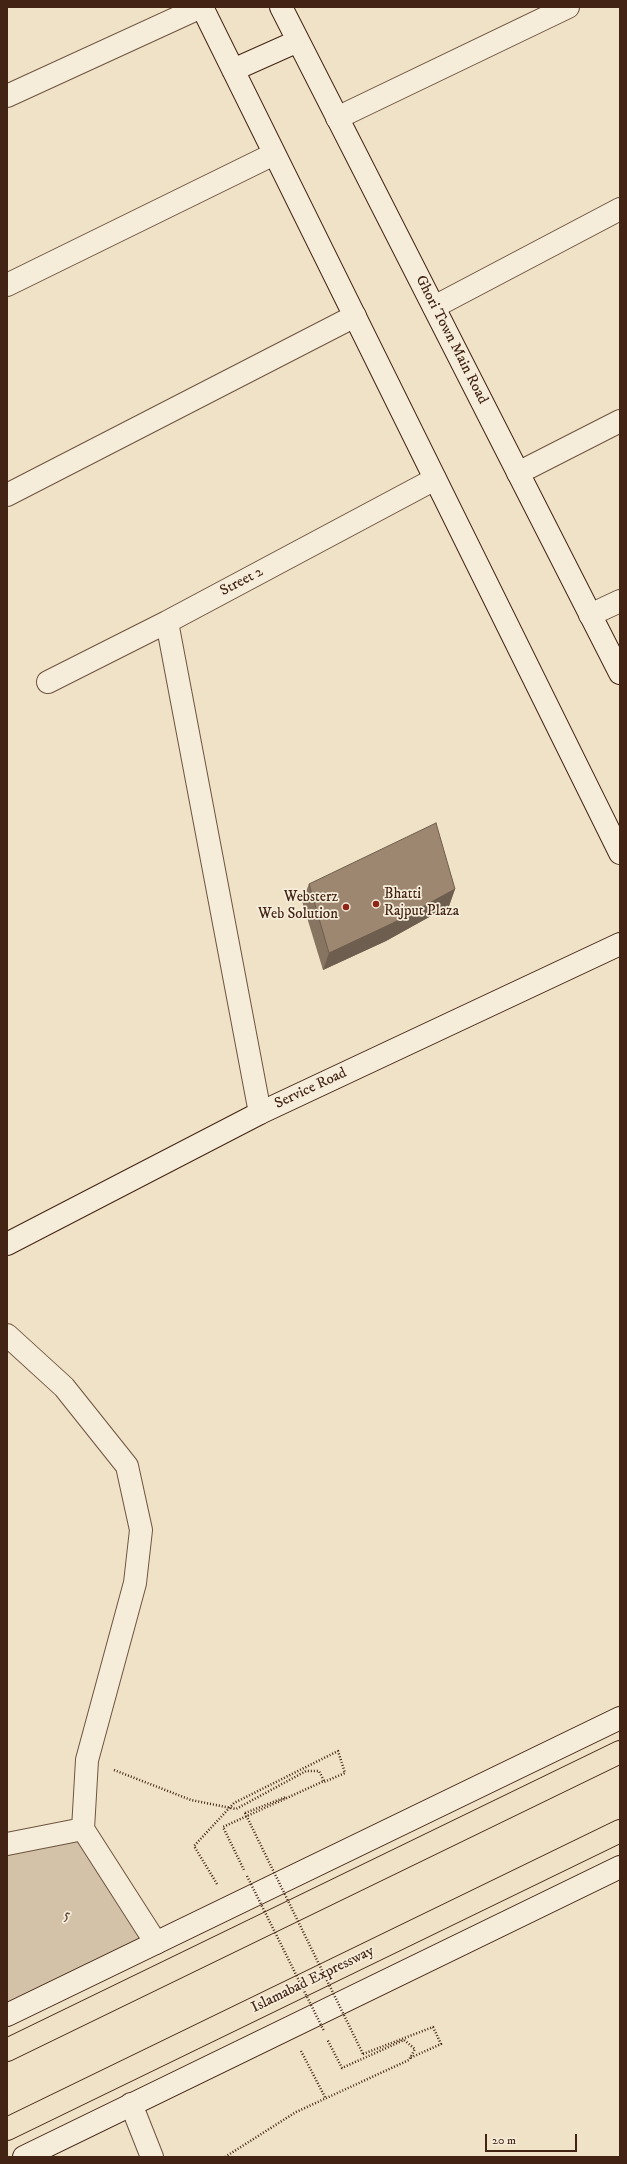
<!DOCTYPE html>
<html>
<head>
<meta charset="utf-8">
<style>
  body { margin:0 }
  #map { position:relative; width:627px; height:2164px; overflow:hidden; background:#f0e2c6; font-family:"IM FELL DW Pica",serif }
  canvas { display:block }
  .frame { position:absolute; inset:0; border:8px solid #432414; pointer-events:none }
  .scale { position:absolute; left:485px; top:2134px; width:92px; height:18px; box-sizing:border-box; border:2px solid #432414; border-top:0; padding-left:5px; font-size:12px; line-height:14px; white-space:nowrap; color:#432414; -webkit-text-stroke:3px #f5ecda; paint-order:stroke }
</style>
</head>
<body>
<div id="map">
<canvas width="627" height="2164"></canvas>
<div class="frame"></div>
<div class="scale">20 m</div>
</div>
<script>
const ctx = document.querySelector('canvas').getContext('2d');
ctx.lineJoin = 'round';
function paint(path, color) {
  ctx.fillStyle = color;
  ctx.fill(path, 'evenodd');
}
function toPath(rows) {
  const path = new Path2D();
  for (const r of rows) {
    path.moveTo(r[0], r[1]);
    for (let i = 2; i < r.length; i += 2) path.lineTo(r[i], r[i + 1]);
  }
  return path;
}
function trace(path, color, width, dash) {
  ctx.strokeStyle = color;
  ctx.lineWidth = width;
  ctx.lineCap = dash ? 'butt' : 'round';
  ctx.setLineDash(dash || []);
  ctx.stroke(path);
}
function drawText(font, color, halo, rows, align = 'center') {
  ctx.font = font + ' "IM FELL DW Pica",serif';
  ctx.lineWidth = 3.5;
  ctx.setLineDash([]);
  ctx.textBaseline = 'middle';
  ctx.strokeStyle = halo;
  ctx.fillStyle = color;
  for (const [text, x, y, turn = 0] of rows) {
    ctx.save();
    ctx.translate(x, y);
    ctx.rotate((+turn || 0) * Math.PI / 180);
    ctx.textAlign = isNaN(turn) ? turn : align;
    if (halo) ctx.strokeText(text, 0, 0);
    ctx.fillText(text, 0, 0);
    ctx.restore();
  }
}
paint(toPath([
  [83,1829,153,1939,7,2012,7,1844]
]), '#d3c2a8');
const street = toPath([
  [7,96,201,7],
  [337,118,568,7],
  [7,285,274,154],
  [434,307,620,209],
  [518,473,620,421],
  [7,495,355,316],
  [590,615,620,601],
  [167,622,260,1113],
  [48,682,167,622,435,479],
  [7,1335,64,1387,127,1466,141,1530,135,1583,87,1760,83,1829],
  [7,1844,83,1829,156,1943],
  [131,2104,152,2157]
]);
const secondary = toPath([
  [202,7,620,853],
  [281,7,620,673],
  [233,70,298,41],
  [7,1244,260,1113,620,944],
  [7,2015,620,1718],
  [24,2157,620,1867]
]);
const highway = toPath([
  [7,2050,620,1752],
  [7,2129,620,1831]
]);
trace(street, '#6e5440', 24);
trace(secondary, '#432414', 24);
trace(highway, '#432414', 24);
trace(toPath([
  [114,1770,191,1800,236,1809,306,1771,319,1771,324,1781,223,1827,244,1870],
  [245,1813,286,1797],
  [217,1884,194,1846,234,1803,338,1751,345,1773,324,1782],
  [301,2051,326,2099],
  [363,2054,433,2027,441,2044,410,2058],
  [225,2157,296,2112,409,2060,415,2049,404,2040,342,2068,327,2039]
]), '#432414', 2.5, [1, 2]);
trace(street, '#f5ecda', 22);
trace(secondary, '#f5ecda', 22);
trace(highway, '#f0e2c6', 22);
trace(toPath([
  [245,1813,363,2054],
  [247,1876,324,2031]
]), '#432414', 2.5, [1, 2]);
paint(toPath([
  [309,884,455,889,449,906,386,941,323,970,302,901]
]), '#877461');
paint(toPath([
  [455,889,449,906,386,941,323,970,329,953]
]), '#6e5e4f');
const building = toPath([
  [436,823,455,889,393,923,329,953,309,884,436,823]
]);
paint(building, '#9d8771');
trace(building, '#6e5e4f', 1);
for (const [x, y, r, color] of [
  [376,904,4,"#8f2418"],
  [346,907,4,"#8f2418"]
]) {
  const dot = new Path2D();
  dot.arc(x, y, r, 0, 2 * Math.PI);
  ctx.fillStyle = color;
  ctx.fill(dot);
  trace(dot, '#f5ecda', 1.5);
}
drawText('15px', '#432414', '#f5ecda', [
  ["Ghori Town Main Road",451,340,63],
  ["Street 2",242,582,-28],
  ["Service Road",311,1089,-25],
  ["Islamabad Expressway",313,1980,-26]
]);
drawText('15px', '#432414', '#f5ecda', [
  ["Bhatti",384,895],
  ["Rajput Plaza",384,912],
  ["Websterz",338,898,"right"],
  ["Web Solution",338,915,"right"]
], 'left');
drawText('italic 15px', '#674c39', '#f5ecda', [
  ["5",67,1916]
]);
</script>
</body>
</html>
